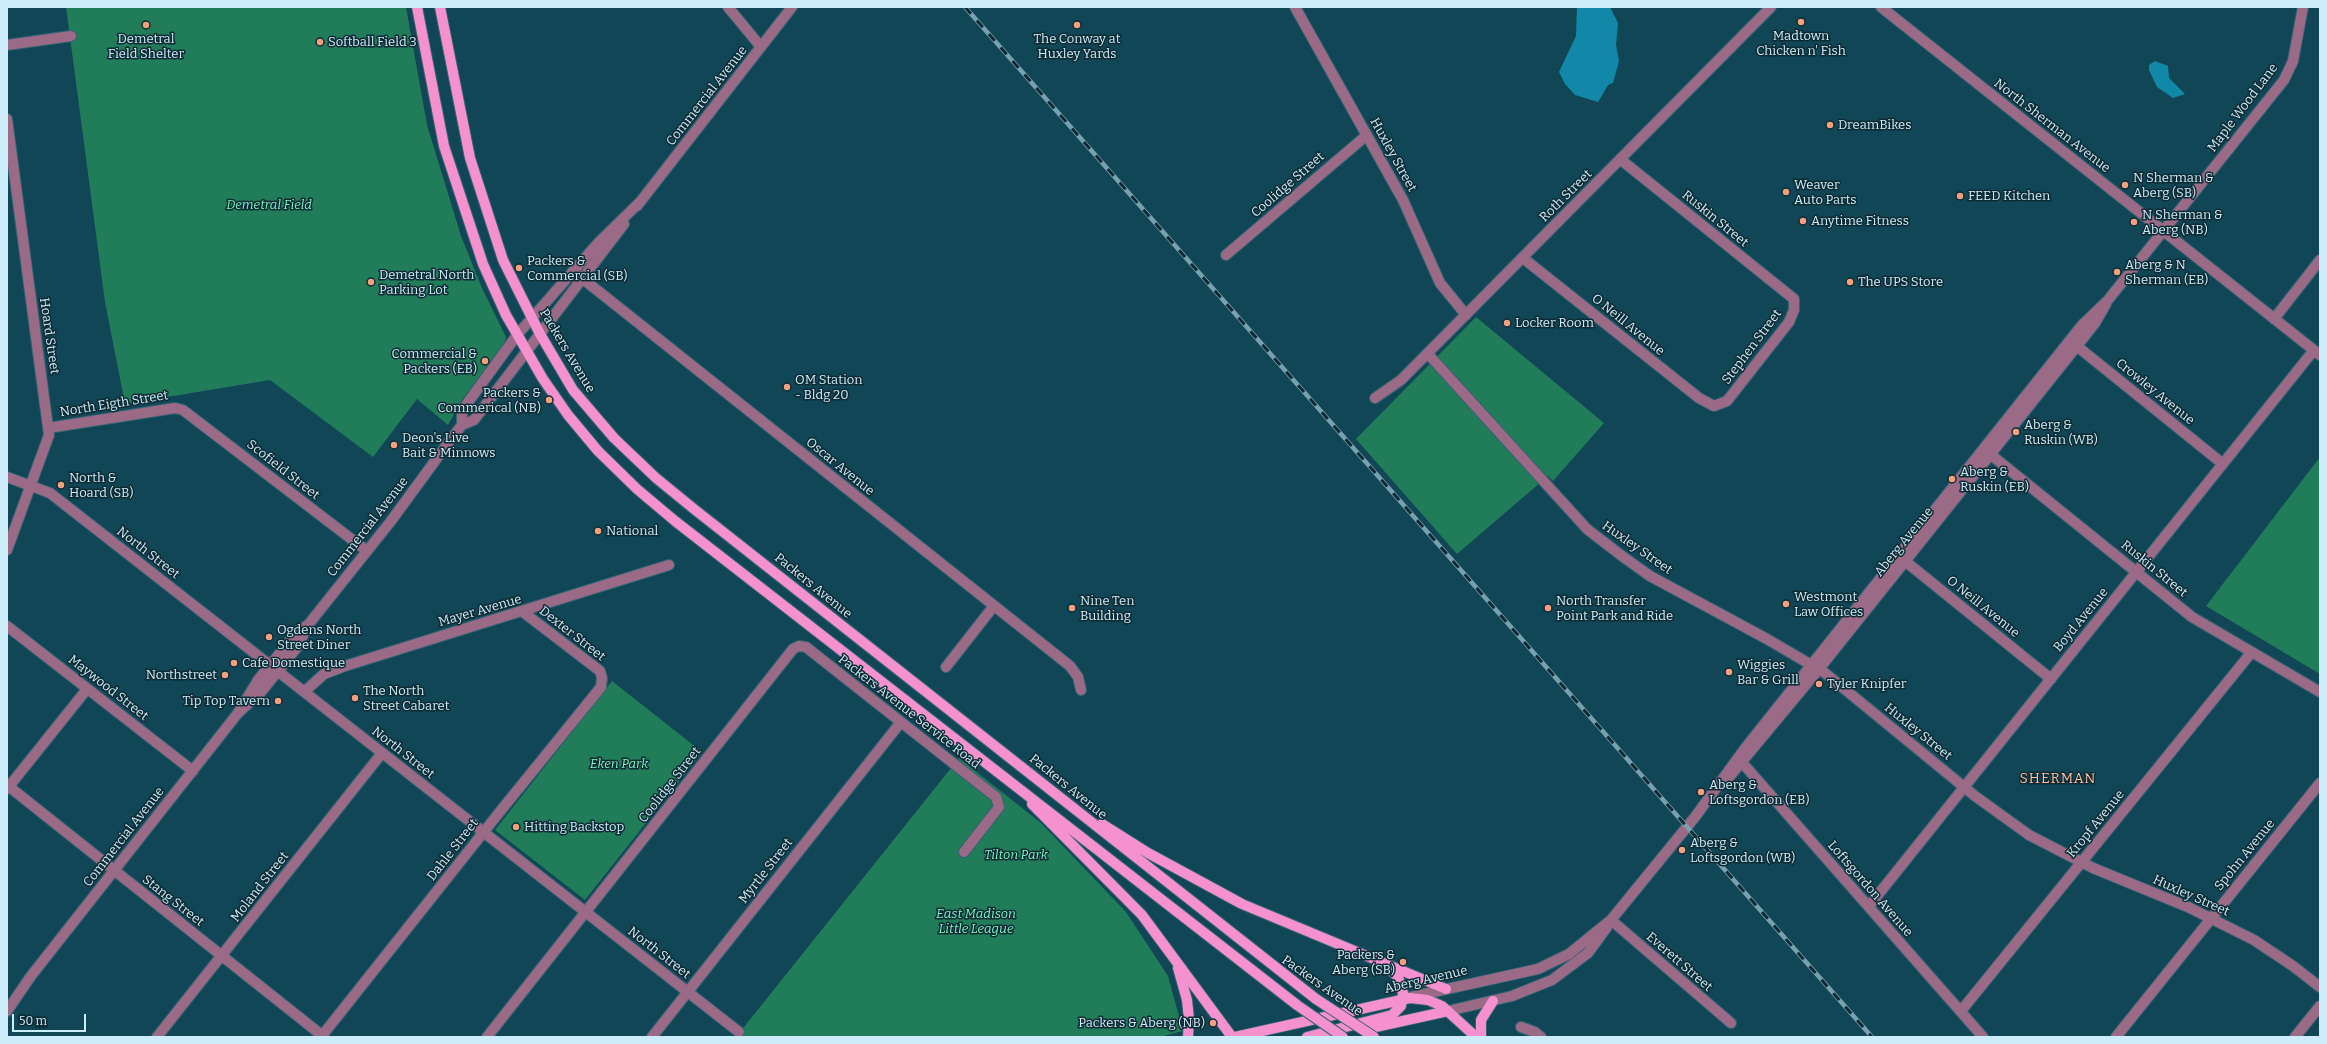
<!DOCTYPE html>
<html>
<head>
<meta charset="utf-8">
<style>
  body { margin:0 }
  #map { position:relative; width:2327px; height:1044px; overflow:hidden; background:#114656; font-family:Bitter,serif }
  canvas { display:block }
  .frame { position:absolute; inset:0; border:8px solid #ccecf9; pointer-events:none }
  .scale { position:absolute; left:12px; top:1014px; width:74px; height:18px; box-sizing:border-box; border:2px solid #ccecf9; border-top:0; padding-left:5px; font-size:12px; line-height:14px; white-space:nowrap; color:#ccecf9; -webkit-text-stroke:3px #0e2a33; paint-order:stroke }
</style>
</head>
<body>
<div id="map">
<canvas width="2327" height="1044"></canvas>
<div class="frame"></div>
<div class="scale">50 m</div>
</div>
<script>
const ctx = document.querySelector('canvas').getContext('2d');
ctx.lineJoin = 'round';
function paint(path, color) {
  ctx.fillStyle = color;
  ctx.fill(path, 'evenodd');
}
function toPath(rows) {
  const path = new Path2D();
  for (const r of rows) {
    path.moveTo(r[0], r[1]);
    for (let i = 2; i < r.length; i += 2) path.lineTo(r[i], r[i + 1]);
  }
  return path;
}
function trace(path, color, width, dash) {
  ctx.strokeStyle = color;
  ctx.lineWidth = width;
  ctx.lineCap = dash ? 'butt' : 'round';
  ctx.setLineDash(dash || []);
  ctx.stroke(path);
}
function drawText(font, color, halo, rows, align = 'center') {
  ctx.font = font + ' Bitter,serif';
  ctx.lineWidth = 3;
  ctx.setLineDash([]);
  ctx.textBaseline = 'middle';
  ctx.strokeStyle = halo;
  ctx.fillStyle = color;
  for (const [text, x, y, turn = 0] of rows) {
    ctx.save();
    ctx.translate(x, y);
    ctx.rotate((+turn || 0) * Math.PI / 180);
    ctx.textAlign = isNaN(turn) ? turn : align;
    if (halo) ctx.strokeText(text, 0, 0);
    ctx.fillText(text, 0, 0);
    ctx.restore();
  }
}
paint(toPath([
  [66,7,406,7,427,125,461,236,482,288,506,337,504,344,462,400,448,425,417,399,373,457,270,380,125,404,105,302],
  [1476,317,1604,423,1553,481,1548,476,1457,554,1356,439],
  [2320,457,2320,674,2206,606],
  [612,681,702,752,585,900,495,830],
  [959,758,1041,823,1126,912,1168,976,1183,1031,1160,1037,736,1037]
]), '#217c5a');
paint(toPath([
  [1577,7,1610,7,1618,23,1616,45,1619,61,1613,83,1608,85,1598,102,1575,95,1565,84,1559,72,1576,36],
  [2155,61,2168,66,2169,78,2185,94,2173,98,2157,87,2149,70,2149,65]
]), '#1288a9');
const minor = toPath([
  [728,7,761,47],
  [1295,7,1403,200,1440,283,1466,315],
  [1881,7,2320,355],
  [7,45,71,36],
  [7,119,49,435,7,550],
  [637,206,792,7],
  [1226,255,1367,135],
  [1523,258,1699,398,1714,406,1727,401,1789,322,1794,310,1794,299,1620,159],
  [573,271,1070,666,1078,677,1081,690],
  [2274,319,2320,260],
  [2073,343,2223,464],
  [1428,354,1587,529,1622,556,1650,576,1767,639,1825,673,1975,796,2029,835,2093,868,2188,907,2254,940,2293,966,2320,987],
  [1375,398,1401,380,1771,7],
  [462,425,474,420,624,224],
  [48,428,175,408,183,410,367,551],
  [1985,450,2192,617,2320,692],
  [7,477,50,493,739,1032],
  [1900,557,2051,679],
  [7,626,193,771],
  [946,667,993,607],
  [304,692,324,674,345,666,669,565],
  [238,713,261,692,298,646,308,625,391,521,451,439,462,425,462,412,466,405,517,335,599,242,641,201],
  [1739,759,1983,1037],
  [1725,782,1819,669,2077,346,2095,323,2106,304],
  [7,785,324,1037],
  [7,789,87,689],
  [1869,906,2314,350],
  [1611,920,1731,1023],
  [1411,997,1538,969,1569,954,1611,920,1695,817,1746,747,2082,325,2108,300,2284,80,2293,61,2303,7],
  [7,1011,31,976,238,713,258,680,298,631,308,625],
  [1448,1011,1512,996,1552,980,1588,953,1607,927],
  [1961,1011,2251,653],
  [1521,1027,1535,1032,1541,1037],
  [157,1037,382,753],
  [321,1037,498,814,601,687,602,678,600,671,523,612],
  [487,1037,793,649,799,646,806,647,996,797,999,807,964,852],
  [652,1037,901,722],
  [2116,1037,2320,783],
  [2295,1037,2320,1006]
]);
const major = toPath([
  [417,7,444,146,483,264,506,315,543,379,568,415,598,451,637,489,675,521,1297,1005],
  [440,7,470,158,503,260,540,334,573,390,614,438,656,478,694,509,1316,999],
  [1032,804,1142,915,1232,1037],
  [1102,824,1148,853,1242,904,1446,989],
  [1178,968,1187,1000,1189,1019,1188,1037],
  [1371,1028,1448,1011],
  [1235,1037,1410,998,1428,1000,1442,1006,1476,1037],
  [1307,1037,1392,1015,1401,1006,1403,993,1398,977,1387,966],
  [1481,1037,1481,1020,1493,1001]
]);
trace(minor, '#336473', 12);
trace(major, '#336473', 12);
trace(minor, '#9b6a87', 10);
trace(major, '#f491ce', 10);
const rail = toPath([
  [965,7,1872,1037]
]);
trace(rail, '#78a1b0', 4.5);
trace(rail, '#0e2a33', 3, [9]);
const majorBridge = toPath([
  [1316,999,1374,1037],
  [1297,1005,1343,1037]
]);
trace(majorBridge, '#336473', 12, []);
trace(majorBridge, '#f491ce', 10);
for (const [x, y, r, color] of [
  [1801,22,4,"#f2a07e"],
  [146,25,4,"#f2a07e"],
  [1077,25,4,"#f2a07e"],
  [320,42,4,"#f2a07e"],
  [1830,125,4,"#f2a07e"],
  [2125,185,4,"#f2a07e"],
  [1786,192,4,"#f2a07e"],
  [1960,196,4,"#f2a07e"],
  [1803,221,4,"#f2a07e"],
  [2134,222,4,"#f2a07e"],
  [519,268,4,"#f2a07e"],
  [2117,272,4,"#f2a07e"],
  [371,282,4,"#f2a07e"],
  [1850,282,4,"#f2a07e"],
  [1507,323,4,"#f2a07e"],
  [485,361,4,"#f2a07e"],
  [787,387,4,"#f2a07e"],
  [549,400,4,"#f2a07e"],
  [2016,432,4,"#f2a07e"],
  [394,445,4,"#f2a07e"],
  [1952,479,4,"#f2a07e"],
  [61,485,4,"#f2a07e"],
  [598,531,4,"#f2a07e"],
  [1786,604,4,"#f2a07e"],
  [1072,608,4,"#f2a07e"],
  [1548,608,4,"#f2a07e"],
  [269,637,4,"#f2a07e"],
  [234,663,4,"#f2a07e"],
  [1729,672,4,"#f2a07e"],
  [225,675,4,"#f2a07e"],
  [1819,684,4,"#f2a07e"],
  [355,698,4,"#f2a07e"],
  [278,701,4,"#f2a07e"],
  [1701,792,4,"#f2a07e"],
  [516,827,4,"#f2a07e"],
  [1682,850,4,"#f2a07e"],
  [1403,962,4,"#f2a07e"],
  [1213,1023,4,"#f2a07e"]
]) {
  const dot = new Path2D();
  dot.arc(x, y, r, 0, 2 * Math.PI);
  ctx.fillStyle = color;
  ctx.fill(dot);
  trace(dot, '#0e2a33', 1.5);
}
drawText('13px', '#ccecf9', '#0e2a33', [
  ["Madtown",1801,36,"center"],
  ["Chicken n' Fish",1801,51,"center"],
  ["Demetral",146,39,"center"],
  ["Field Shelter",146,54,"center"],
  ["The Conway at",1077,39,"center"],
  ["Huxley Yards",1077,54,"center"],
  ["Softball Field 3",328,42],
  ["DreamBikes",1838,125],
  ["N Sherman &",2133,178],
  ["Aberg (SB)",2133,193],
  ["Weaver",1794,185],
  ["Auto Parts",1794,200],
  ["FEED Kitchen",1968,196],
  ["N Sherman &",2142,215],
  ["Aberg (NB)",2142,230],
  ["Anytime Fitness",1811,221],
  ["Packers &",527,261],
  ["Commercial (SB)",527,276],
  ["Aberg & N",2125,265],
  ["Sherman (EB)",2125,280],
  ["Demetral North",379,275],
  ["Parking Lot",379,290],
  ["The UPS Store",1858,282],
  ["Locker Room",1515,323],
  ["Commercial &",477,354,"right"],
  ["Packers (EB)",477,369,"right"],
  ["OM Station",795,380],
  ["- Bldg 20",795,395],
  ["Packers &",541,393,"right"],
  ["Commerical (NB)",541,408,"right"],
  ["Aberg &",2024,425],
  ["Ruskin (WB)",2024,440],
  ["Deon's Live",402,438],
  ["Bait & Minnows",402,453],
  ["Aberg &",1960,472],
  ["Ruskin (EB)",1960,487],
  ["North &",69,478],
  ["Hoard (SB)",69,493],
  ["National",606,531],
  ["Westmont",1794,597],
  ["Law Offices",1794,612],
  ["Nine Ten",1080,601],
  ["Building",1080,616],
  ["North Transfer",1556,601],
  ["Point Park and Ride",1556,616],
  ["Ogdens North",277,630],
  ["Street Diner",277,645],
  ["Cafe Domestique",242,663],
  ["Wiggies",1737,665],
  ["Bar & Grill",1737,680],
  ["Northstreet",217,675,"right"],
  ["Tyler Knipfer",1827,684],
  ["The North",363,691],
  ["Street Cabaret",363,706],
  ["Tip Top Tavern",270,701,"right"],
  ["Aberg &",1709,785],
  ["Loftsgordon (EB)",1709,800],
  ["Hitting Backstop",524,827],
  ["Aberg &",1690,843],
  ["Loftsgordon (WB)",1690,858],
  ["Packers &",1395,955,"right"],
  ["Aberg (SB)",1395,970,"right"],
  ["Packers & Aberg (NB)",1205,1023,"right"]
], 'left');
drawText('13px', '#ccecf9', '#0e2a33', [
  ["Commercial Avenue",707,96,-52],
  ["Maple Wood Lane",2243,108,-53],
  ["North Sherman Avenue",2052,126,38],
  ["Huxley Street",1393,155,61],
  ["Coolidge Street",1288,185,-41],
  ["Roth Street",1566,196,-45],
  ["Ruskin Street",1715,219,39],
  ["O Neill Avenue",1628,325,39],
  ["Hoard Street",49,336,82],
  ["Stephen Street",1752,347,-53],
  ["Packers Avenue",567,351,59],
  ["Crowley Avenue",2155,392,39],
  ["North Eigth Street",114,404,-9],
  ["Oscar Avenue",840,467,39],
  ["Scofield Street",283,470,38],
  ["Commercial Avenue",368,527,-52],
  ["Aberg Avenue",1904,542,-51],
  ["Huxley Street",1637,548,35],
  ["North Street",148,553,38],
  ["Ruskin Street",2154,569,39],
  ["Packers Avenue",813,586,39],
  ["O Neill Avenue",1983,607,39],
  ["Mayer Avenue",480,611,-16],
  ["Boyd Avenue",2081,620,-51],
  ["Dexter Street",572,634,38],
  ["Maywood Street",108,688,38],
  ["Packers Avenue Service Road",909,712,38],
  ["Huxley Street",1918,732,39],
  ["North Street",403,753,38],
  ["Coolidge Street",670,785,-52],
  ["Packers Avenue",1068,787,39],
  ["Kropf Avenue",2096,824,-51],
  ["Commercial Avenue",124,837,-52],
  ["Dahle Street",453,850,-52],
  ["Spohn Avenue",2245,855,-51],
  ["Myrtle Street",766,871,-52],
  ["Moland Street",260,887,-52],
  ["Loftsgordon Avenue",1870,889,49],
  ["Huxley Street",2191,896,24],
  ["Stang Street",173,901,38],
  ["North Street",659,953,38],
  ["Everett Street",1679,962,41],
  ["Aberg Avenue",1426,980,-13],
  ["Packers Avenue",1322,986,35]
]);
drawText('italic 13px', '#7bf7c2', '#0e2a33', [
  ["Demetral Field",269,205],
  ["Eken Park",619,764],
  ["Tilton Park",1016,855],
  ["East Madison",976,914],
  ["Little League",976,929]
]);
ctx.letterSpacing = '1px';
drawText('14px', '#fcbea4', '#0e2a33', [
  ["SHERMAN",2058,779]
]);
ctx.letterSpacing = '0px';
</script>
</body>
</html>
